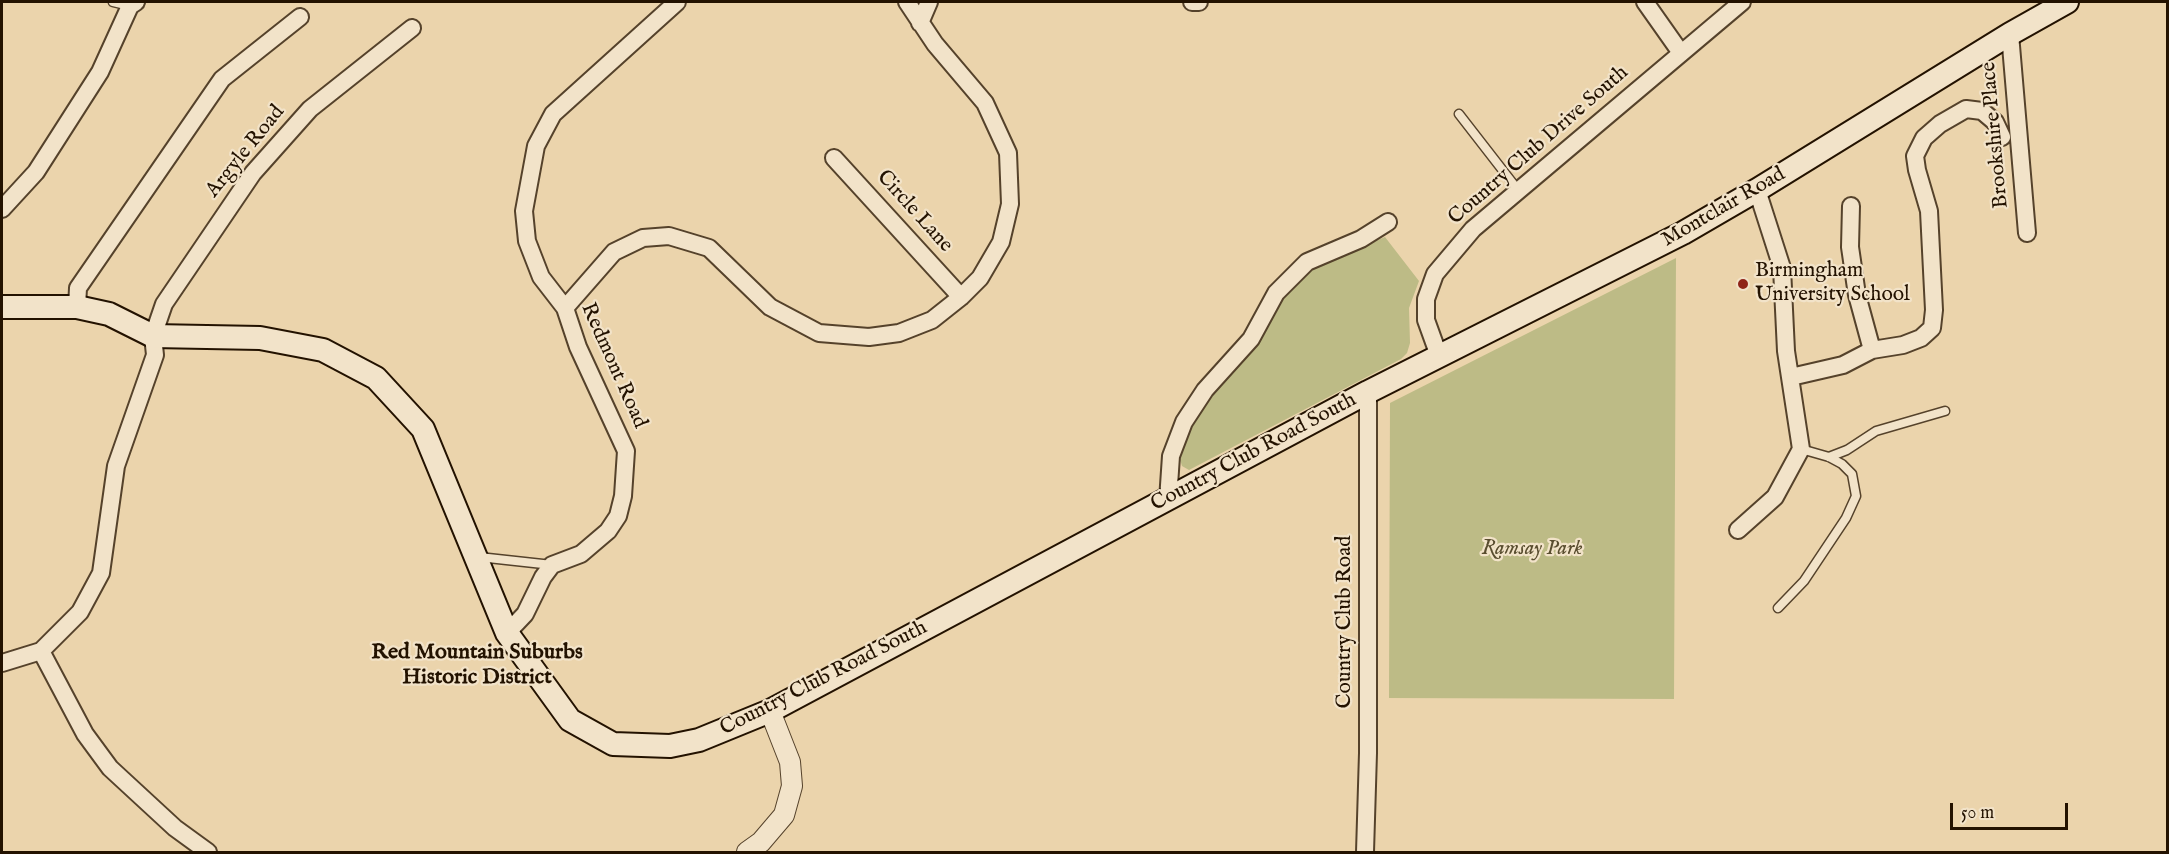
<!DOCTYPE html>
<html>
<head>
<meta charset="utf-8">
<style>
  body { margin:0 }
  #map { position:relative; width:2169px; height:854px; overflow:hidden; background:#ebd4ac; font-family:"IM FELL English",serif }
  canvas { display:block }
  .frame { position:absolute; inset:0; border:3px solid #231200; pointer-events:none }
  .scale { position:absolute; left:1950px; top:803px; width:118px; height:27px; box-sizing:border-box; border:3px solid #231200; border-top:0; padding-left:8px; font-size:18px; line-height:21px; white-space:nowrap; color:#231200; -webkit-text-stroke:4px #f2e3c9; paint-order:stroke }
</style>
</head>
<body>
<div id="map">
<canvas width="2169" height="854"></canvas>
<div class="frame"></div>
<div class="scale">50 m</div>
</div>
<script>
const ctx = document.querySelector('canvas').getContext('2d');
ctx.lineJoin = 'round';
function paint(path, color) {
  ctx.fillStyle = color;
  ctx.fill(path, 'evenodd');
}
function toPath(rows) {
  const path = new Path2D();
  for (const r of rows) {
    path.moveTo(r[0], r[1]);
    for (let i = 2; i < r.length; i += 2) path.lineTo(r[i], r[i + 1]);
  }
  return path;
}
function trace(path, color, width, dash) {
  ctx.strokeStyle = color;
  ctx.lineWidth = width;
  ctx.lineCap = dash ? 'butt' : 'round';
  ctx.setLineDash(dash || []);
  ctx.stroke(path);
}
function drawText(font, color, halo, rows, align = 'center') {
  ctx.font = font + ' "IM FELL English",serif';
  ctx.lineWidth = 4.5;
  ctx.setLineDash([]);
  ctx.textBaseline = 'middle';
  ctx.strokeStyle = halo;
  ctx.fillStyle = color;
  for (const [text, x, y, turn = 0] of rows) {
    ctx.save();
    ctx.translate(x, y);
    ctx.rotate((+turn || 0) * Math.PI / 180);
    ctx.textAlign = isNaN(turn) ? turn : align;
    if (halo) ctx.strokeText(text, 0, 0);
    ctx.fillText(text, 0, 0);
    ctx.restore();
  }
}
paint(toPath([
  [1385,237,1419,281,1409,308,1410,343,1407,353,1401,359,1189,470,1182,466,1179,456,1182,435,1296,278,1330,260],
  [1676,258,1674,699,1389,698,1390,403]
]), '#bdbb86');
const service = toPath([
  [113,2,130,6],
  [1459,114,1518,190],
  [1829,457,1847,450,1876,431,1945,411],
  [479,557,552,565],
  [1778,608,1804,581,1846,518,1856,496,1852,474,1842,464,1829,457,1801,449]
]);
const minor = toPath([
  [1192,2,1199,2],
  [1645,2,1681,53],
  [920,23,929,2],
  [2010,34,2027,233],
  [834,158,961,297],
  [1851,206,1850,247,1857,295,1872,350],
  [2,209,36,172,100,72,130,6,136,2],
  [77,307,78,288,222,79,300,17],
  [565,308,614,252,643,238,669,236,709,248,770,307,819,333,869,337,899,333,932,320,961,297,980,278,1001,242,1010,204,1008,153,985,103,935,44,907,2],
  [1439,356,1426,320,1426,299,1435,274,1473,229,1742,2],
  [1791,377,1843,365,1872,350,1903,345,1921,338,1932,328,1934,310,1929,211,1917,170,1915,156,1924,138,1940,124,1966,109,1982,111,1995,122,2002,137],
  [1168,500,1171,456,1184,422,1205,390,1251,339,1276,293,1307,262,1361,239,1388,222],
  [1738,530,1775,497,1801,449,1786,351,1782,268,1757,190],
  [507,633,525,614,543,577,552,565,581,554,608,531,618,516,623,496,626,451,578,347,565,308,541,277,527,241,524,211,536,146,553,114,677,2],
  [41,651,85,734,110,768,175,828,208,852],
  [2,663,41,651,80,612,101,573,116,466,155,355,153,336,164,304,253,173,310,109,412,28],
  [1365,852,1368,753,1368,392]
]);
const tertiary = toPath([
  [747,852,761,842,784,815,792,786,790,762,770,711]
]);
const secondary = toPath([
  [2,307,77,307,109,314,153,336,260,338,323,350,376,378,423,429,507,633,570,720,613,744,670,746,699,740,770,711,1368,392,1683,233,1757,190,2010,34,2067,2]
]);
trace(service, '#55422b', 11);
trace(minor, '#55422b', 20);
trace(tertiary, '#55422b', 22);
trace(secondary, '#231200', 26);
trace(service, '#f2e3c9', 8);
trace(minor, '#f2e3c9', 16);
trace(tertiary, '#f2e3c9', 20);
trace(secondary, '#f2e3c9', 22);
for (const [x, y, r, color] of [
  [1743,284,6,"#8f2418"]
]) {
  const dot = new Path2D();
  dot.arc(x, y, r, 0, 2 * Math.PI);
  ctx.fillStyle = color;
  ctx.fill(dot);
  trace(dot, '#f2e3c9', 2);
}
drawText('21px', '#231200', '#f2e3c9', [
  ["Brookshire Place",1996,135,-95],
  ["Country Club Drive South",1539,146,-41],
  ["Argyle Road",246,152,-51],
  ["Montclair Road",1724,208,-30],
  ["Circle Lane",914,212,48],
  ["Redmont Road",613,366,66],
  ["Country Club Road South",1254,453,-28],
  ["Country Club Road",1346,622,-90],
  ["Country Club Road South",824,679,-27]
]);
drawText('21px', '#231200', '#f2e3c9', [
  ["Birmingham",1755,272],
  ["University School",1755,296]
], 'left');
drawText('italic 21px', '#594d2f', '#f2e3c9', [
  ["Ramsay Park",1532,550]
]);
drawText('bold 22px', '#231200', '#f2e3c9', [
  ["Red Mountain Suburbs",477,653],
  ["Historic District",477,678]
]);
</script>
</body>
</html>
